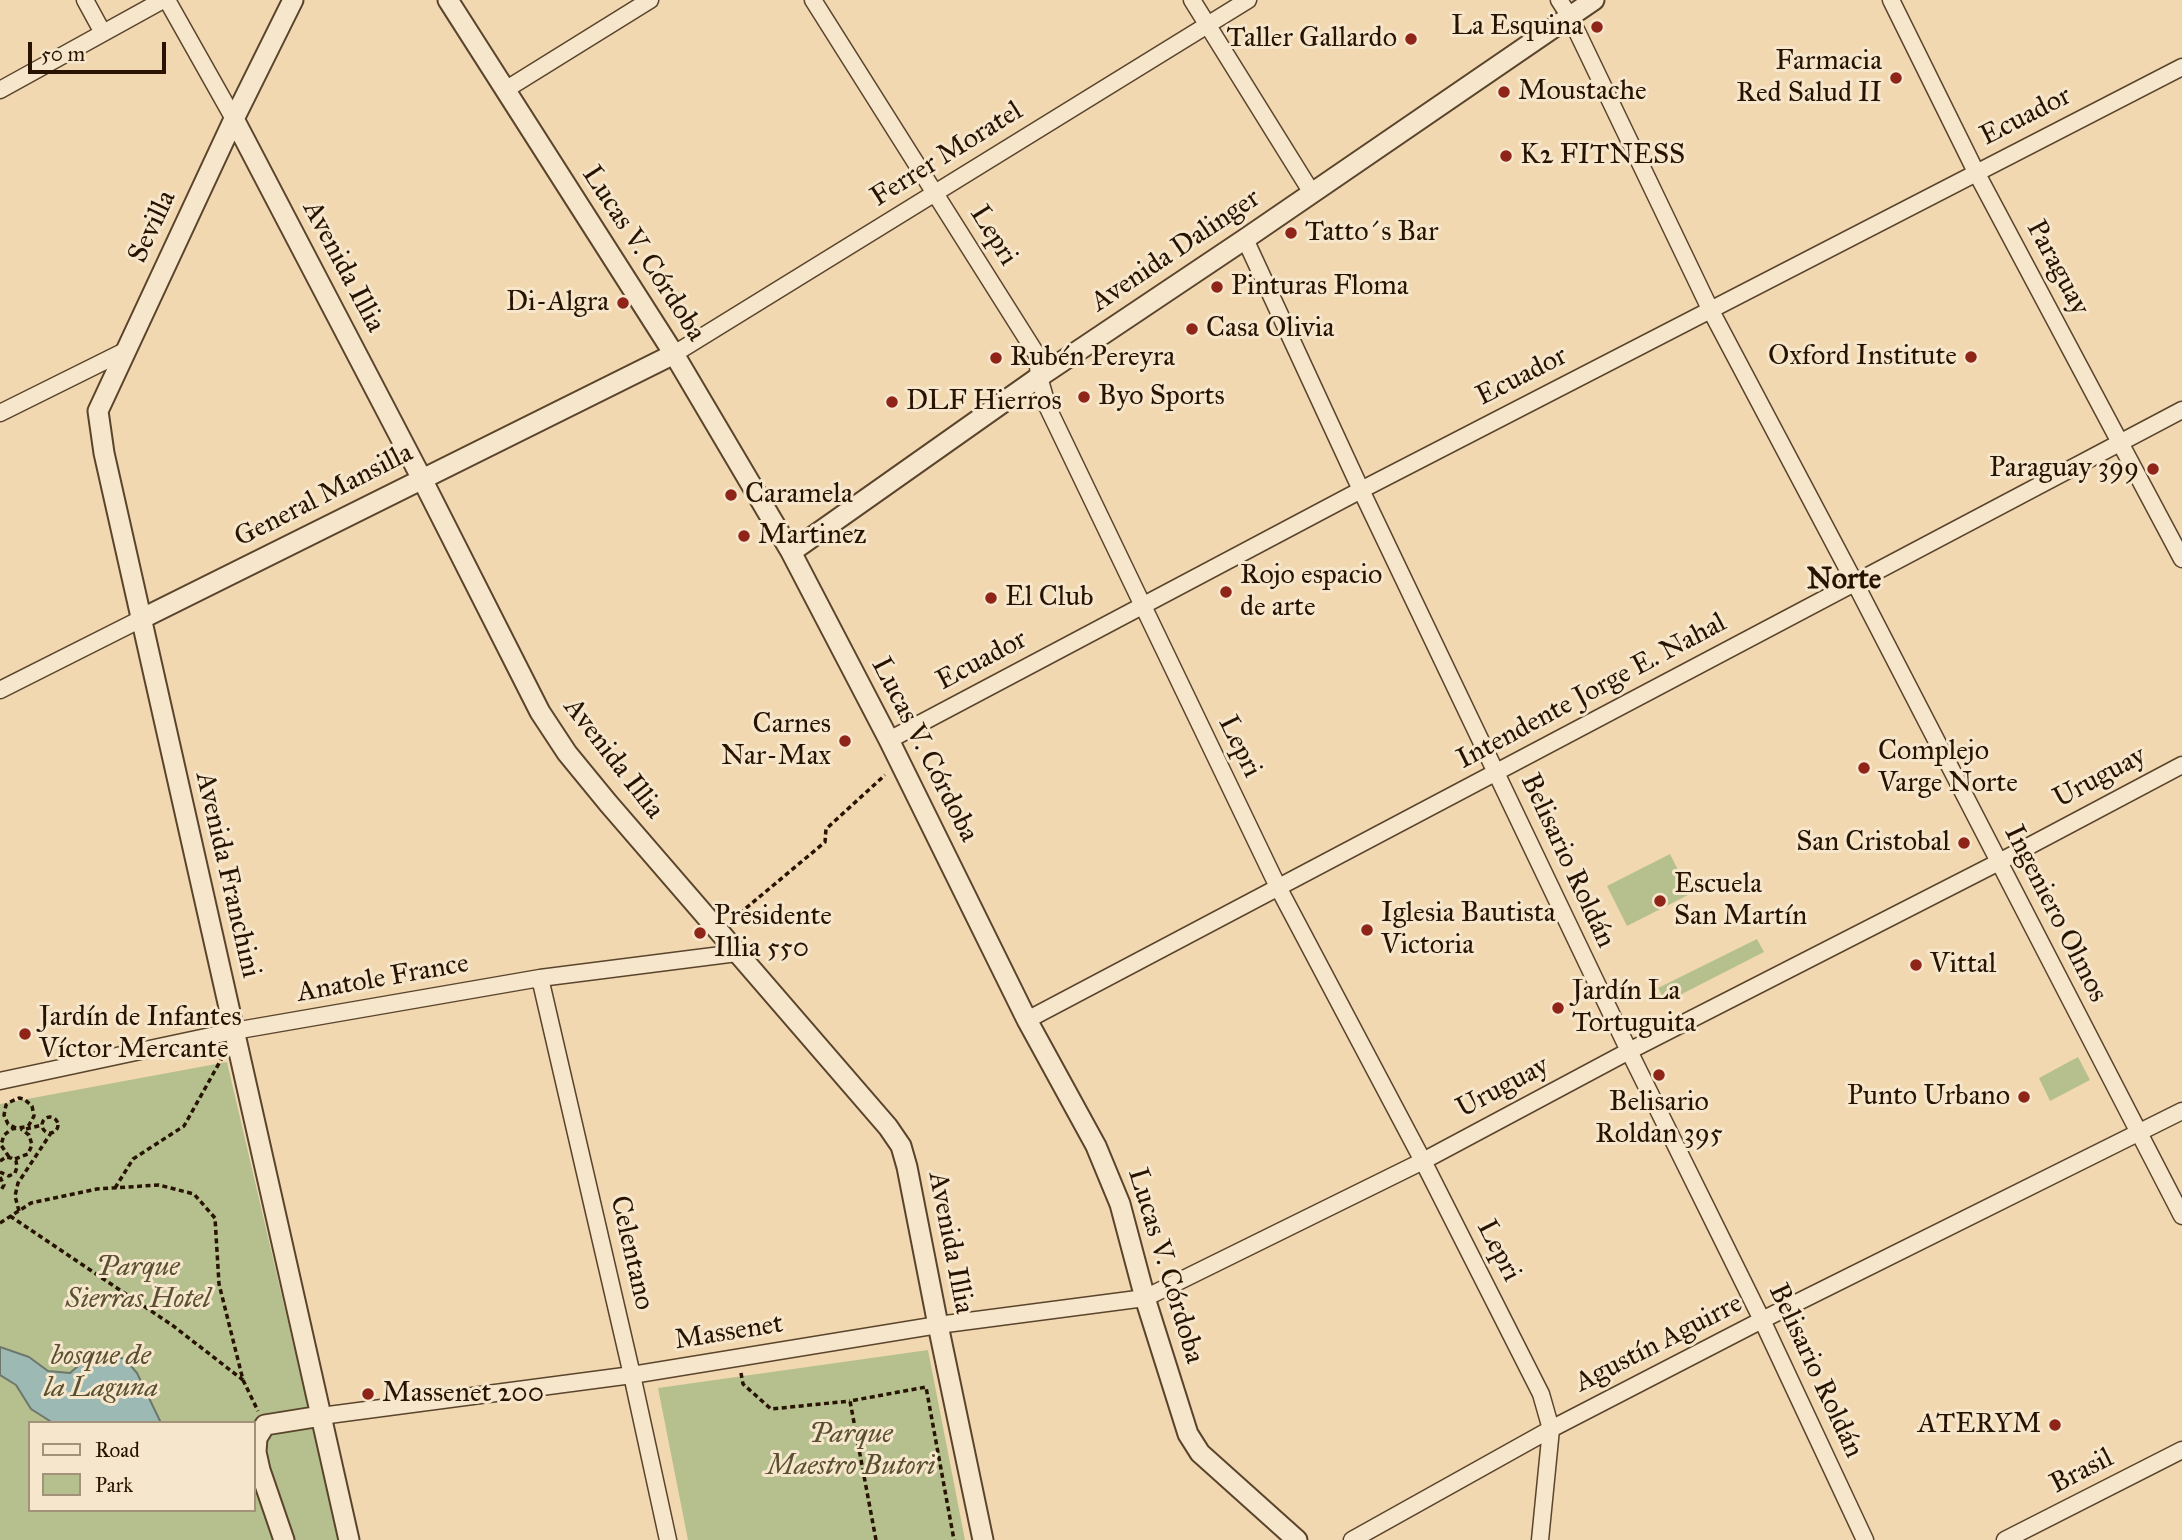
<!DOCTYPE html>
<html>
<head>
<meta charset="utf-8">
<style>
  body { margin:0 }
  #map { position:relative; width:2182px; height:1540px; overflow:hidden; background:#f1d8b1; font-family:"IM FELL Great Primer",serif }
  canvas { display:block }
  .legend { position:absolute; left:28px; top:1421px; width:228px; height:91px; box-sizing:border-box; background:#f6e6cc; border:2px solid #a3927a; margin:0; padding:9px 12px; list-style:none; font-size:21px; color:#271300 }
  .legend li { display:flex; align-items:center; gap:14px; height:35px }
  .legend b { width:35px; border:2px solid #a3927a }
  .scale { position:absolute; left:28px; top:42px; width:138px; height:32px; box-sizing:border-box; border:4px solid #271300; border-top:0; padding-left:9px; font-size:21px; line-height:24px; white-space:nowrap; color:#271300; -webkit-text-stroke:5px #f6e6cc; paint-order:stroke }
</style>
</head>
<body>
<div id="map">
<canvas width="2182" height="1540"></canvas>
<ul class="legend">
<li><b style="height:9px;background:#f6e6cc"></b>Road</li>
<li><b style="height:19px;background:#b6c08f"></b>Park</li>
</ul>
<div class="scale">50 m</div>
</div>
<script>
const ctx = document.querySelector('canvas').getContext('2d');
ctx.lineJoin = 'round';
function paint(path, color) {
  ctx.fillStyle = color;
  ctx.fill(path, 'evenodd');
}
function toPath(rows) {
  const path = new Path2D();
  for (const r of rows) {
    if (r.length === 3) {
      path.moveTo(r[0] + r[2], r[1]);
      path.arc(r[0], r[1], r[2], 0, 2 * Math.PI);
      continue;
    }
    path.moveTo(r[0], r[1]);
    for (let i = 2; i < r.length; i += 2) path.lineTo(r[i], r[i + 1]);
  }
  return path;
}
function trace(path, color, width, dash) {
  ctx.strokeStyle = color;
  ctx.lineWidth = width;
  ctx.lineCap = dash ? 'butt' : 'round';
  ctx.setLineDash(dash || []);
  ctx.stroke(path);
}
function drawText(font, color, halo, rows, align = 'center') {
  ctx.font = font + ' "IM FELL Great Primer",serif';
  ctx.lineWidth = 6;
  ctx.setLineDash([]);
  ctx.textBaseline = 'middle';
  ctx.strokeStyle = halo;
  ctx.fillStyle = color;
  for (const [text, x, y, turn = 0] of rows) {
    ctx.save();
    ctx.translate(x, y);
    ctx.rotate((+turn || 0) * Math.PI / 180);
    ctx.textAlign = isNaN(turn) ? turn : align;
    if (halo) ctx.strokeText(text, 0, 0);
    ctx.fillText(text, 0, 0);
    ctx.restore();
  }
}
paint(toPath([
  [1670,854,1690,894,1627,926,1607,886],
  [1757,939,1764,952,1674,998,1669,997,1664,999,1658,988],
  [2078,1057,2090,1080,2050,1101,2039,1078],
  [227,1062,339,1540,0,1540,0,1104],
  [30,1423,254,1423,254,1510,30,1510],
  [928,1350,965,1540,688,1540,658,1388]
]), '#b6c08f');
const water = toPath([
  [0,1347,29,1357,48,1371,70,1373,84,1361,103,1353,125,1359,137,1373,161,1423,53,1423,31,1409,16,1385,0,1375,0,1347]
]);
paint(water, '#9cb9b3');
trace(water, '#6d776b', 2);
const minor = toPath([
  [85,0,103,33],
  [167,0,234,119],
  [813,0,1037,355,1039,377,1048,408,1278,887,1423,1161,1541,1394,1551,1429,1540,1540],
  [1192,0,1312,193],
  [1559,0,1570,17,1710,309,1855,583,2182,1216],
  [1891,0,1976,172,2182,559],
  [0,90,163,0],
  [505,90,650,0],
  [1245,239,1361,490,1629,1051,1762,1320,1865,1540],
  [674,354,1248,0],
  [0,413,127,350],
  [0,690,141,619],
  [889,740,1361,490,2182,67],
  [540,978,632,1375,668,1540],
  [1027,1020,2182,410],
  [0,1081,234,1031,540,978,737,953],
  [321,1416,632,1375,938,1325,1145,1298,1423,1161,1629,1051,1999,862,2182,765],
  [1352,1540,1551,1429,1762,1320,2182,1111],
  [2005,1540,2182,1450]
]);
const tertiary = toPath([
  [293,0,234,119,98,411,104,453,349,1540],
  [448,0,674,354,791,552,889,740,1027,1020,1096,1146,1120,1204,1145,1298,1188,1434,1200,1453,1297,1540],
  [234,119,422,479,540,712,567,753,608,803,888,1127,901,1146,907,1167,938,1325,983,1540],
  [791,552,1039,377,1245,239,1594,0],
  [141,619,674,354],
  [284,1540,260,1470,256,1452,257,1438,265,1425,321,1416]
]);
trace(minor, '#5a442c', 19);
trace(tertiary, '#5a442c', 23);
trace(toPath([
  [733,919,825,842,826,829,885,775],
  [50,1125,8],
  [26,1129,42,1125],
  [9,1157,1,1145,4,1135,12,1129,25,1127,29,1125,34,1116,32,1106,24,1099,19,1098,10,1102,6,1105,4,1115,8,1124,16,1128],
  [15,1159,28,1154,32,1145,29,1135,21,1129],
  [0,1161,6,1157,11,1158,16,1161,17,1167,15,1173,9,1176,0,1172],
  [0,1177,4,1185,0,1192],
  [115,1188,133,1159,184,1126,222,1058],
  [19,1211,15,1196,18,1183,51,1133],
  [10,1216,172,1325,243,1380],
  [0,1223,31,1203,97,1189,159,1185,194,1194,215,1218,219,1284,243,1380,258,1411],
  [741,1373,743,1384,771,1409,850,1401],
  [876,1540,850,1401,926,1387,954,1540]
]), '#271300', 3.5, [5, 3.5]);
trace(minor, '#f6e6cc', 16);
trace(tertiary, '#f6e6cc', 19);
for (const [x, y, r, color] of [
  [1597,27,7,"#8f2418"],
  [1411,39,7,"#8f2418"],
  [1896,78,7,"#8f2418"],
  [1504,92,7,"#8f2418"],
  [1506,156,7,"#8f2418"],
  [1291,233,7,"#8f2418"],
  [1217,287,7,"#8f2418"],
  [623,303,7,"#8f2418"],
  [1192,329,7,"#8f2418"],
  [1971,357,7,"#8f2418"],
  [996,358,7,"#8f2418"],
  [1084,397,7,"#8f2418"],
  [892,402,7,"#8f2418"],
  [2153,469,7,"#8f2418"],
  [731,495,7,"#8f2418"],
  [744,536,7,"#8f2418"],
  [1226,592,7,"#8f2418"],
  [991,598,7,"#8f2418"],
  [845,741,7,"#8f2418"],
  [1864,768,7,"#8f2418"],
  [1964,843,7,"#8f2418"],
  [1660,901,7,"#8f2418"],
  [1367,930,7,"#8f2418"],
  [700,933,7,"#8f2418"],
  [1916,965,7,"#8f2418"],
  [1558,1008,7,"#8f2418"],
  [25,1034,7,"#8f2418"],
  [1659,1075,7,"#8f2418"],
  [2024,1097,7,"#8f2418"],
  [368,1394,7,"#8f2418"],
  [2055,1425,7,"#8f2418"]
]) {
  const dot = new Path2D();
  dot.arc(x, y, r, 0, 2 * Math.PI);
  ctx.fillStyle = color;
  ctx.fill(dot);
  trace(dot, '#f6e6cc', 2.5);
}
drawText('28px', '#271300', '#f6e6cc', [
  ["La Esquina",1583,27,"right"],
  ["Taller Gallardo",1397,39,"right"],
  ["Farmacia",1882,62,"right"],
  ["Red Salud II",1882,94,"right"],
  ["Moustache",1518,92],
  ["K2 FITNESS",1520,156],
  ["Tatto´s Bar",1305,233],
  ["Pinturas Floma",1231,287],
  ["Di-Algra",609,303,"right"],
  ["Casa Olivia",1206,329],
  ["Oxford Institute",1957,357,"right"],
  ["Rubén Pereyra",1010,358],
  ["Byo Sports",1098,397],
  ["DLF Hierros",906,402],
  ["Paraguay 399",2139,469,"right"],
  ["Caramela",745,495],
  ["Martinez",758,536],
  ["Rojo espacio",1240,576],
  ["de arte",1240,608],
  ["El Club",1005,598],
  ["Carnes",831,725,"right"],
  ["Nar-Max",831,757,"right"],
  ["Complejo",1878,752],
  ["Varge Norte",1878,784],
  ["San Cristobal",1950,843,"right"],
  ["Escuela",1674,885],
  ["San Martín",1674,917],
  ["Iglesia Bautista",1381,914],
  ["Victoria",1381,946],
  ["Presidente",714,917],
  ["Illia 550",714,949],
  ["Vittal",1930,965],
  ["Jardín La",1572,992],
  ["Tortuguita",1572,1024],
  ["Jardín de Infantes",39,1018],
  ["Víctor Mercante",39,1050],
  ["Punto Urbano",2010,1097,"right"],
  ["Belisario",1659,1103,"center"],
  ["Roldan 395",1659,1135,"center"],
  ["Massenet 200",382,1394],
  ["ATERYM",2041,1425,"right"]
], 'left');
drawText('28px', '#271300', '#f6e6cc', [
  ["Ecuador",2026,117,-27],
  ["Ferrer Moratel",947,155,-32],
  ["Sevilla",153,227,-65],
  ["Lepri",993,236,58],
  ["Avenida Dalinger",1176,251,-34],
  ["Lucas V. Córdoba",643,254,57],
  ["Avenida Illia",343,267,62],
  ["Paraguay",2057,268,62],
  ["Ecuador",1522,377,-27],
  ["General Mansilla",324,496,-27],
  ["Ecuador",982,661,-28],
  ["Intendente Jorge E. Nahal",1592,692,-28],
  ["Lepri",1239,747,64],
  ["Lucas V. Córdoba",924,750,63],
  ["Avenida Illia",613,759,52],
  ["Uruguay",2100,778,-28],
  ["Belisario Roldán",1567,861,65],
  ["Avenida Franchini",227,875,77],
  ["Ingeniero Olmos",2055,914,63],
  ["Anatole France",383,979,-10],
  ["Uruguay",1503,1088,-28],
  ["Avenida Illia",950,1243,79],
  ["Lepri",1498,1251,63],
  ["Celentano",631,1253,77],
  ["Lucas V. Córdoba",1165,1266,73],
  ["Massenet",729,1333,-9],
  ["Agustín Aguirre",1659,1344,-27],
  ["Belisario Roldán",1815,1371,65],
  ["Brasil",2082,1472,-27]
]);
drawText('italic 28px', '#595032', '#f6e6cc', [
  ["Parque",138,1268],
  ["Sierras Hotel",138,1300],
  ["bosque de",101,1357],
  ["la Laguna",101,1389],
  ["Parque",851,1435],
  ["Maestro Butori",851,1467]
]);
drawText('bold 30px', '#271300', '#f6e6cc', [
  ["Norte",1844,581]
]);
</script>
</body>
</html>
